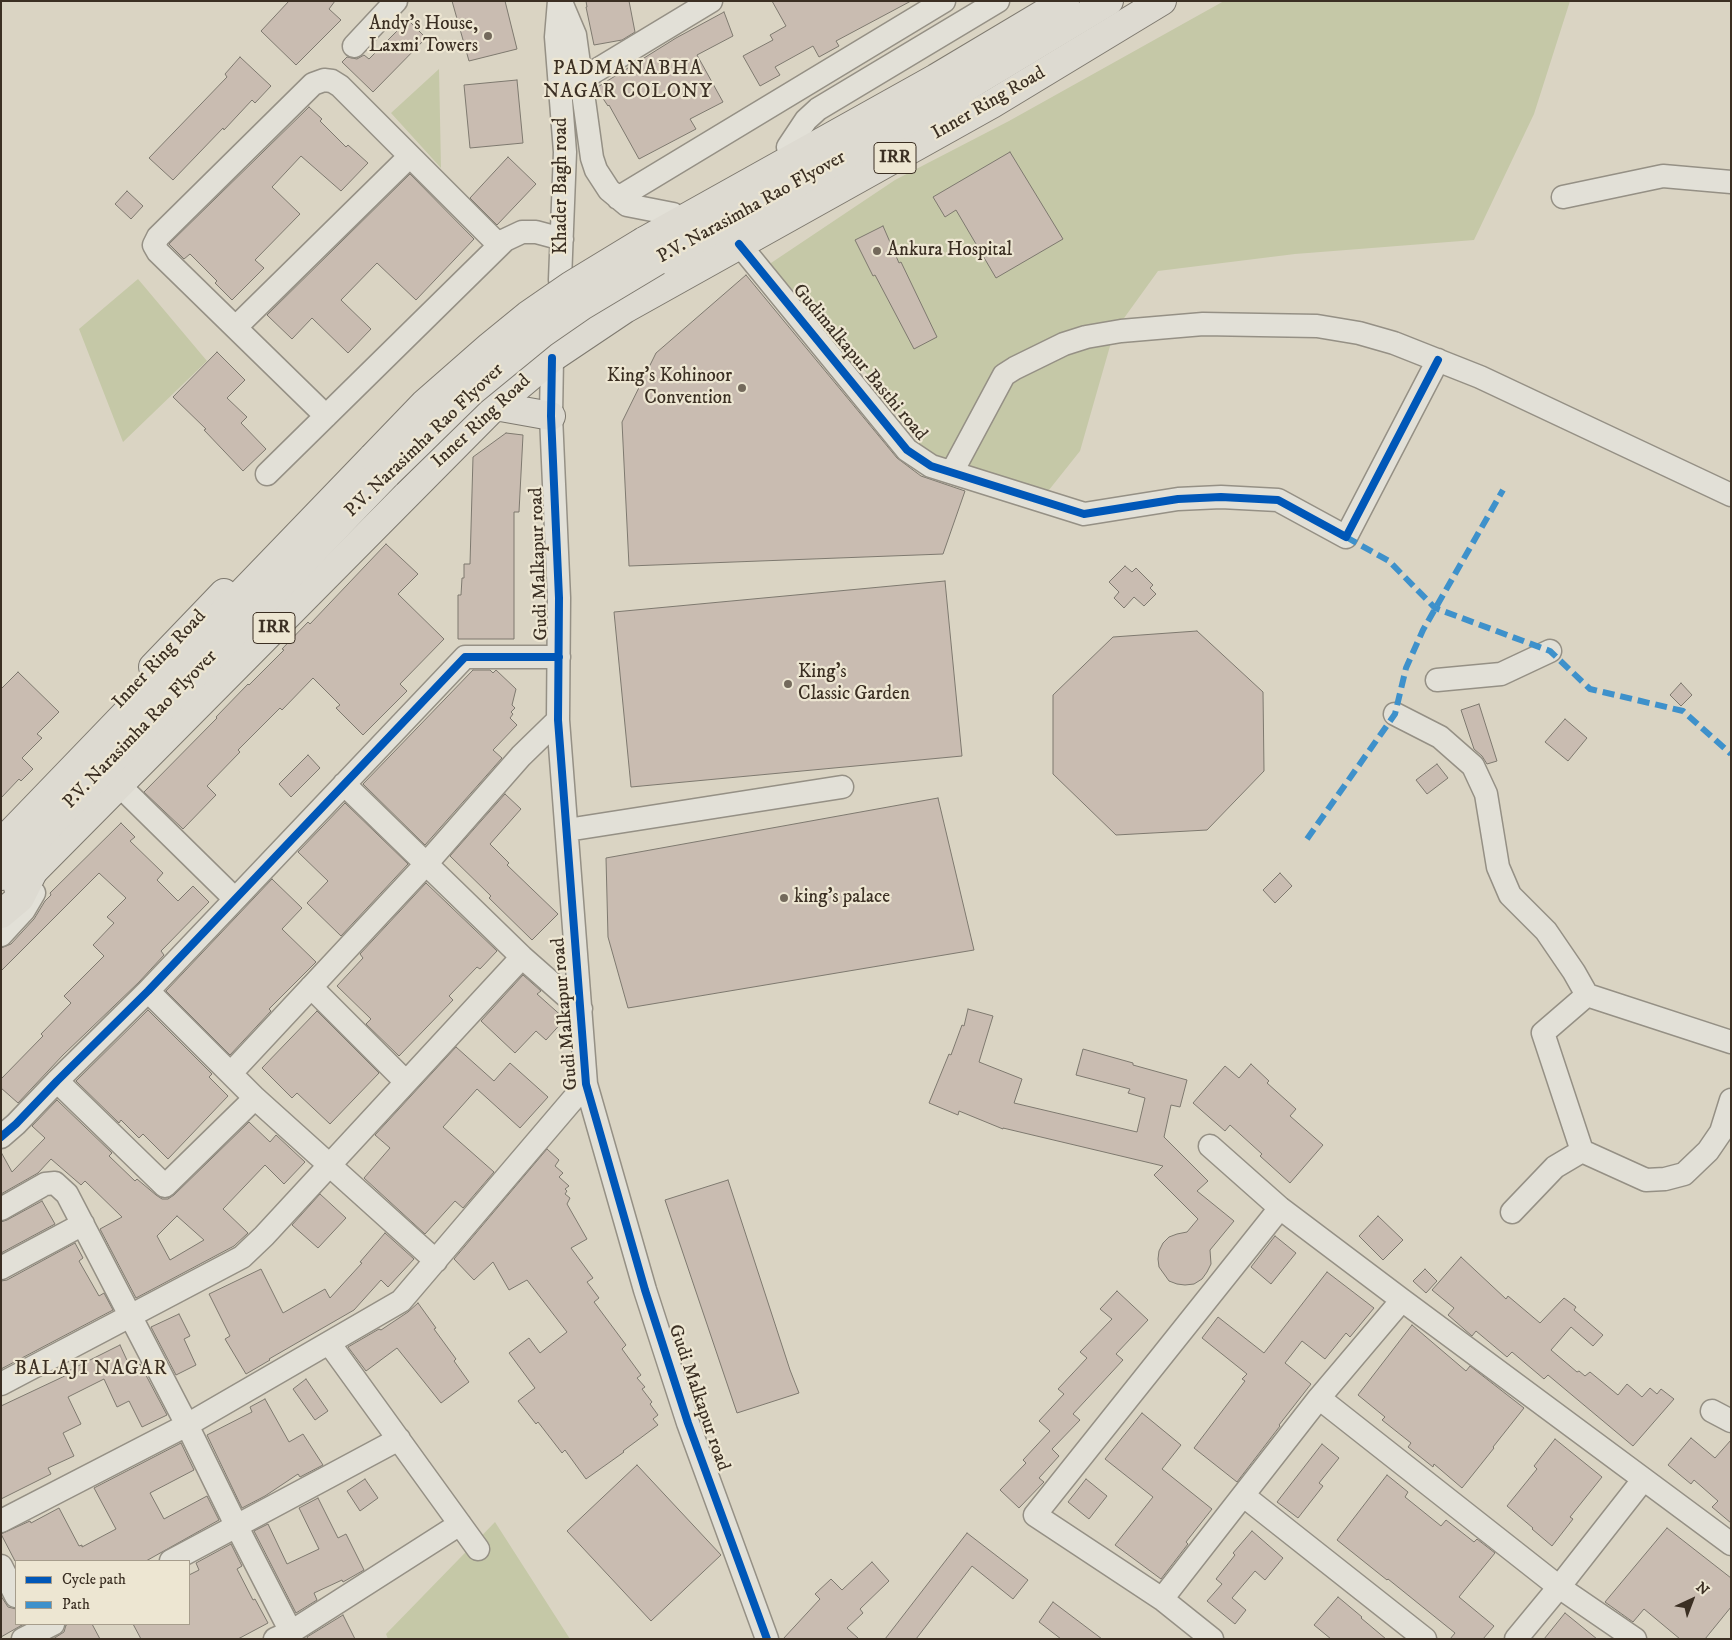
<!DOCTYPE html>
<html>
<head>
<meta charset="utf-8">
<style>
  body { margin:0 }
  #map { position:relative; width:1732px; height:1640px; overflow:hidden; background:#dad4c3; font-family:"IM FELL DW Pica",serif }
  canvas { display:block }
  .frame { position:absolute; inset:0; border:2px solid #3b2f23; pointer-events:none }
  .legend { position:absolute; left:15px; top:1560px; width:175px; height:65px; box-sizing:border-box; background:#ede6d2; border:1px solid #a69d8c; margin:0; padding:6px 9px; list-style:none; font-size:15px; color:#3b2f23 }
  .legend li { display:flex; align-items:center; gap:10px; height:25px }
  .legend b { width:25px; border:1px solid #a69d8c }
  .north { position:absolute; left:1667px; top:1575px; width:50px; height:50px; -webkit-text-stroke:4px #ede6d2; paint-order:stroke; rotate:43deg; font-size:14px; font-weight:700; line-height:20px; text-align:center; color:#3b2f23 }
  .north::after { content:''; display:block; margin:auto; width:18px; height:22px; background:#3b2f23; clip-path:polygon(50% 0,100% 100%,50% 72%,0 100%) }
</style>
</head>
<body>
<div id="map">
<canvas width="1732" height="1640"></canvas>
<div class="frame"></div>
<ul class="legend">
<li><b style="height:6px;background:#0057b8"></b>Cycle path</li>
<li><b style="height:6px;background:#3e91cb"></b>Path</li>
</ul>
<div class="north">N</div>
</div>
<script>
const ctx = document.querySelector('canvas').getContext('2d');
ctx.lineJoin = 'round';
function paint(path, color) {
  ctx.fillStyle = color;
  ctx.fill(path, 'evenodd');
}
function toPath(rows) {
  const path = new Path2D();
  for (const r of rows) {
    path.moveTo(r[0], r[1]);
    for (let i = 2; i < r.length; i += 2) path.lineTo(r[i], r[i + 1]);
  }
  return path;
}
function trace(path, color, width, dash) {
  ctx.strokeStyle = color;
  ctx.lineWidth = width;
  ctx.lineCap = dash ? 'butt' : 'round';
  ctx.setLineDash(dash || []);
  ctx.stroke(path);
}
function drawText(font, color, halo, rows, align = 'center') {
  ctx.font = font + ' "IM FELL DW Pica",serif';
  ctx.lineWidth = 4.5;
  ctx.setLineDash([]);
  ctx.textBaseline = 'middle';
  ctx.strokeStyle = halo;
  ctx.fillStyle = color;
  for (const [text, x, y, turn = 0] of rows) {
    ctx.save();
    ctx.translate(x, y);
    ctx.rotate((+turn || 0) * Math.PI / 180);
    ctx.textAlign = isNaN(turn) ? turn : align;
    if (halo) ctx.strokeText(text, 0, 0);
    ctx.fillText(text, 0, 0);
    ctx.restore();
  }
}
paint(toPath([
  [1224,1,1570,1,1534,114,1474,240,1295,254,1158,271,1114,332,1080,451,1041,500,927,456,877,385,799,296,768,265,895,180,1009,121],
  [439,69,441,168,391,113],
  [138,279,207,361,123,442,79,329],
  [495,1522,570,1639,388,1639,386,1634]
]), '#c5c8a7');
const building = toPath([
  [289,1,335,1,329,9,341,20,296,65,261,31,289,1],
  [452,1,505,1,517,49,469,61,452,1],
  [586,1,629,1,635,32,622,40,594,45,586,7,587,7,586,1],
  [772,1,911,1,836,41,839,46,819,57,813,46,775,67,780,75,760,86,743,56,773,40,770,35,786,26,772,1],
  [724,12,733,36,697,55,723,102,690,119,696,129,639,159,609,105,608,106,596,88,676,38,724,12],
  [408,20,426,38,373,92,342,62,347,57,357,59,364,55,369,59,408,20],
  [240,57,271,86,255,103,252,100,224,130,223,128,173,180,149,158,227,77,225,74,240,57],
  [517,80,523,143,470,148,464,85,517,80],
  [309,107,322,119,320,121,346,147,348,145,368,163,341,191,301,156,272,187,300,214,255,260,264,268,232,300,215,283,217,281,190,254,184,259,169,244,309,107],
  [1010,152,1063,239,996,278,956,210,945,217,933,197,1010,152],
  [508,157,536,184,497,225,470,198,508,157],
  [410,174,474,239,416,300,377,263,341,300,371,329,348,353,312,318,292,339,267,315,410,174],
  [127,191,143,206,131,219,115,204,127,191],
  [883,226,899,263,901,262,937,337,914,349,875,275,873,276,855,240,883,226],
  [746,275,897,458,921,476,965,491,943,554,629,566,622,422,656,353,746,275],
  [217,352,245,380,227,398,247,417,241,423,266,449,243,471,204,430,206,429,173,397,217,352],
  [506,433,523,435,519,512,514,512,514,639,458,639,458,595,461,595,462,578,464,578,464,564,470,564,473,457,506,433],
  [386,544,418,574,398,594,444,639,400,684,407,691,363,735,336,708,340,705,313,678,282,710,280,708,238,750,240,752,207,786,216,795,183,829,144,792,217,718,216,717,248,684,249,685,284,650,282,649,308,622,310,624,386,544],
  [1125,566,1132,572,1136,568,1153,585,1150,588,1156,594,1144,606,1134,597,1124,608,1114,598,1119,592,1109,582,1125,566],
  [945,581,962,756,631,787,614,612,945,581],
  [1197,631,1263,692,1264,771,1207,830,1116,835,1053,774,1053,695,1113,637,1197,631],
  [473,670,490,670,493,673,496,670,516,689,512,705,515,708,511,712,513,714,510,718,517,725,493,750,502,758,425,845,363,784,473,670],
  [18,672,59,712,37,734,42,738,22,758,33,769,21,781,19,779,1,798,1,689,18,672],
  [1681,683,1692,695,1681,706,1670,695,1681,683],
  [1479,704,1497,761,1487,764,1482,756,1474,749,1461,710,1479,704],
  [1565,719,1587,738,1568,761,1545,742,1565,719],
  [308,755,320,768,291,797,279,784,308,755],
  [1437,764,1448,778,1427,794,1416,780,1437,764],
  [505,794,521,809,490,844,509,863,507,865,558,914,532,940,489,898,491,896,450,856,505,794],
  [938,798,974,950,628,1008,608,937,606,858,938,798],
  [345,803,408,864,341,936,307,903,328,881,298,852,345,803],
  [121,823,135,837,130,841,163,873,157,880,178,901,193,886,209,902,161,951,164,955,139,982,63,1055,18,1103,1,1088,1,1079,43,1036,41,1034,71,1003,64,996,104,956,93,945,114,923,107,917,126,898,99,873,1,971,1,948,11,944,34,919,45,901,51,895,50,893,121,823],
  [1280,873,1292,886,1275,903,1263,890,1280,873],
  [272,879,302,908,282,929,316,962,269,1009,271,1011,230,1055,166,991,272,879],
  [426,883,497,951,480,969,477,967,449,996,453,1000,399,1056,366,1024,371,1019,337,986,363,958,360,954,426,883],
  [523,975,541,991,537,994,565,1019,546,1040,536,1031,515,1053,481,1021,523,975],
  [968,1009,993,1016,979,1062,1022,1079,1014,1103,1137,1132,1145,1098,1128,1093,1130,1089,1076,1075,1083,1049,1133,1063,1133,1065,1187,1080,1180,1107,1171,1105,1164,1137,1208,1181,1197,1191,1234,1221,1210,1250,1211,1264,1207,1272,1202,1279,1194,1284,1185,1285,1177,1284,1169,1281,1159,1267,1158,1259,1159,1251,1163,1243,1169,1237,1177,1234,1187,1232,1198,1219,1154,1175,1163,1166,1003,1128,1003,1129,959,1111,958,1115,929,1103,949,1054,951,1055,962,1025,964,1026,968,1009],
  [148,1010,212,1074,209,1077,228,1096,168,1159,143,1134,139,1138,121,1120,119,1123,76,1081,148,1010],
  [317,1011,379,1073,330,1124,297,1093,292,1098,262,1068,317,1011],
  [456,1047,494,1081,510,1063,548,1097,520,1128,477,1089,443,1127,494,1172,463,1208,455,1201,425,1234,364,1178,390,1148,375,1135,456,1047],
  [1251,1064,1269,1081,1267,1083,1296,1109,1290,1116,1323,1145,1290,1183,1260,1156,1262,1154,1230,1125,1225,1131,1193,1103,1225,1066,1239,1078,1251,1064],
  [57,1100,112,1153,109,1156,135,1181,137,1179,156,1195,162,1199,168,1199,174,1195,249,1122,270,1142,276,1135,305,1162,284,1184,265,1165,223,1209,248,1233,234,1246,136,1298,100,1229,122,1217,85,1181,81,1185,51,1159,38,1173,1,1194,1,1152,12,1172,45,1138,32,1126,57,1100],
  [177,1216,204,1240,170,1260,157,1236,177,1216],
  [547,1149,559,1160,555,1166,563,1173,559,1177,569,1186,565,1189,567,1191,565,1194,570,1198,567,1204,587,1239,571,1248,593,1278,587,1282,599,1298,594,1302,626,1345,622,1349,641,1375,637,1378,645,1387,642,1389,652,1402,650,1404,658,1415,653,1419,658,1425,623,1451,624,1452,586,1479,565,1450,562,1453,538,1422,536,1424,518,1401,535,1388,509,1353,529,1338,540,1353,567,1332,527,1280,509,1290,493,1262,474,1280,454,1259,547,1149],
  [728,1180,790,1370,799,1393,737,1413,665,1200,728,1180],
  [320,1194,346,1218,318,1248,292,1225,320,1194],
  [42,1201,55,1224,1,1253,1,1222,7,1220,42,1201],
  [1378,1216,1403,1240,1383,1260,1359,1236,1378,1216],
  [385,1233,414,1259,388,1287,381,1280,354,1310,269,1359,270,1360,246,1374,225,1339,230,1336,209,1294,261,1269,283,1313,325,1289,330,1298,362,1263,360,1262,385,1233],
  [1275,1236,1296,1253,1271,1284,1251,1267,1275,1236],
  [75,1243,83,1258,79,1261,99,1296,104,1293,113,1310,1,1369,1,1281,7,1280,75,1243],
  [1461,1257,1506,1299,1508,1296,1540,1323,1564,1298,1576,1307,1574,1310,1603,1335,1593,1346,1571,1327,1551,1350,1577,1372,1579,1371,1585,1376,1590,1372,1618,1395,1627,1384,1642,1397,1650,1388,1657,1394,1661,1389,1674,1399,1633,1446,1548,1375,1544,1379,1512,1352,1507,1357,1476,1331,1472,1336,1448,1315,1454,1308,1432,1290,1461,1257],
  [1425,1269,1437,1281,1426,1293,1413,1281,1425,1269],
  [1327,1272,1374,1308,1350,1337,1346,1333,1325,1359,1302,1341,1285,1363,1311,1384,1279,1425,1280,1426,1237,1482,1194,1448,1245,1381,1242,1379,1247,1374,1202,1338,1218,1317,1264,1353,1327,1272],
  [1117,1291,1148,1320,1116,1354,1123,1360,1073,1414,1080,1420,1052,1449,1059,1456,1039,1478,1044,1482,1019,1508,1000,1490,1026,1463,1023,1460,1050,1431,1039,1421,1064,1394,1058,1389,1087,1358,1080,1352,1112,1319,1100,1309,1117,1291],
  [418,1303,436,1328,434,1329,456,1359,454,1361,469,1382,441,1403,397,1348,366,1371,348,1347,379,1329,381,1330,408,1312,418,1303],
  [179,1314,190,1336,184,1339,196,1365,176,1375,151,1327,179,1314],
  [1412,1325,1466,1371,1470,1366,1524,1408,1493,1447,1494,1448,1462,1488,1434,1464,1433,1467,1408,1447,1411,1443,1382,1420,1385,1417,1358,1395,1412,1325],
  [120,1345,131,1369,140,1364,167,1415,142,1427,129,1401,117,1407,104,1379,68,1397,81,1424,63,1433,74,1456,48,1468,51,1474,1,1499,1,1406,69,1374,68,1371,120,1345],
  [306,1379,328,1411,315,1420,293,1389,306,1379],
  [265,1399,289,1442,303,1434,323,1465,300,1477,298,1474,265,1496,242,1508,207,1435,252,1412,250,1407,265,1399],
  [1142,1413,1181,1445,1162,1469,1212,1509,1186,1542,1188,1544,1161,1579,1115,1545,1153,1497,1105,1459,1142,1413],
  [1691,1438,1715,1458,1731,1440,1731,1523,1712,1507,1718,1501,1694,1480,1691,1484,1668,1465,1691,1438],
  [1555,1439,1602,1477,1570,1517,1573,1519,1552,1546,1532,1529,1533,1528,1507,1506,1537,1469,1534,1466,1555,1439],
  [181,1443,194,1470,150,1493,164,1519,207,1496,219,1520,146,1561,15,1561,1,1534,30,1521,31,1523,59,1508,79,1546,82,1545,82,1547,116,1529,94,1488,181,1443],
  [1322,1444,1339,1458,1319,1483,1323,1486,1298,1518,1277,1502,1322,1444],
  [637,1465,721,1555,651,1621,567,1531,637,1465],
  [1387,1475,1408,1492,1405,1497,1441,1526,1446,1520,1474,1542,1477,1539,1495,1553,1459,1597,1494,1626,1483,1639,1450,1639,1455,1633,1388,1579,1387,1580,1337,1540,1387,1475],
  [365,1479,378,1498,360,1511,347,1491,365,1479],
  [1086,1479,1107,1496,1089,1519,1068,1502,1086,1479],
  [318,1498,338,1538,346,1534,364,1570,343,1582,342,1580,314,1593,317,1600,296,1613,254,1531,268,1524,287,1564,319,1549,299,1508,318,1498],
  [1667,1528,1731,1578,1731,1607,1705,1639,1680,1639,1644,1609,1633,1622,1605,1602,1667,1528],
  [1252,1531,1283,1558,1265,1580,1255,1571,1232,1598,1246,1610,1235,1624,1207,1601,1222,1584,1216,1579,1235,1555,1233,1553,1252,1531],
  [967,1533,1028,1580,1013,1599,972,1566,916,1639,885,1639,967,1533],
  [231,1544,242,1566,237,1569,253,1600,255,1599,268,1623,238,1639,141,1639,133,1624,189,1624,189,1575,199,1570,196,1563,231,1544],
  [872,1562,889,1581,860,1609,863,1613,847,1628,859,1639,783,1639,820,1599,815,1594,831,1579,842,1590,872,1562],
  [1,1596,8,1607,16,1609,16,1624,22,1625,1,1637,1,1596],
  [1338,1597,1362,1617,1361,1618,1386,1639,1331,1639,1314,1625,1338,1597],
  [1053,1602,1102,1639,1061,1639,1039,1622,1053,1602],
  [1565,1613,1597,1639,1544,1639,1565,1613],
  [343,1615,355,1639,308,1639,307,1637,343,1615],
  [69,1624,92,1624,100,1639,53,1639,64,1632,66,1625,69,1624]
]);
paint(building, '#c9bcb1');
trace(building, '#7e796f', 1);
const minor = toPath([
  [559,1,556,37,565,152,560,280],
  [561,2,575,35,592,158,596,170,609,190,627,205,673,214],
  [354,46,396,1],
  [582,79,711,1],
  [788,147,806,120,818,109,998,1],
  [1563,197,1663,176,1731,182],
  [618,198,944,1],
  [739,244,907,450,931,466,1084,514,1178,499,1221,497,1278,500,1346,537,1438,360],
  [236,327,409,157],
  [552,358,551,416,559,598,558,720,586,1084,645,1290,688,1423,767,1639],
  [326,416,158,252,154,245,158,237,313,84,324,80,332,81,340,86,499,245],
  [952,472,1004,375,1015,368,1064,344,1086,337,1121,331,1203,324,1317,326,1359,333,1394,343,1480,377,1731,495],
  [267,474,505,240,522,232,536,232,562,239],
  [1437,680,1501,674,1550,651],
  [1395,714,1440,737,1473,766,1486,794,1498,867,1510,895,1546,931,1574,972,1587,995,1731,1042],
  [344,784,522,957,581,1009],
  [119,785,235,899],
  [567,830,842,787],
  [1,935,24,910,34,893],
  [311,987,406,1082],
  [148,991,255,1098,436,1261],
  [231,1073,427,863,521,756,558,720],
  [57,1081,165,1186,255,1098],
  [1,1137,16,1124,57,1081,148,991,465,657,559,657],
  [1210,1146,1280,1208,1402,1300,1731,1544],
  [1582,1151,1543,1033,1587,995],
  [1,1209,45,1184,55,1183,67,1194,187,1425,237,1527,291,1632,275,1639],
  [1512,1212,1555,1167,1582,1151,1646,1180,1665,1179,1684,1174,1708,1151,1721,1132,1731,1100],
  [1,1268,83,1224],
  [329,1343,478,1549],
  [1,1384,242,1257,264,1236,522,957],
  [1319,1398,1559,1587,1635,1639],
  [1712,1411,1731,1421],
  [1244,1496,1425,1639],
  [1,1521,187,1425,401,1301,586,1084],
  [171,1561,399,1439],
  [1,1566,16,1596],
  [1162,1599,1319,1398,1402,1300],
  [291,1632,460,1524],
  [23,1639,53,1624],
  [1212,1639,1162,1599,1035,1515,1280,1208],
  [1516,1639,1559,1587,1643,1480]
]);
const major = toPath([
  [495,406,551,416],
  [153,667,224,593],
  [18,887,495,406,552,358,625,309,992,104,1162,1]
]);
const highway = toPath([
  [644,241,936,78,1065,1],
  [657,261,948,98,1109,1],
  [1,843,373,457],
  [1,876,387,474],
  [1,914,20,898,34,870]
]);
trace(minor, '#959085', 25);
trace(major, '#7e796f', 30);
trace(highway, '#7e796f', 30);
trace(minor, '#e2e0d7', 22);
trace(major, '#dddad1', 28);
trace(highway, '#dddad1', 28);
const highwayBridge = toPath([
  [373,457,425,403,490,346,528,315,570,286,644,241],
  [387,474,471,392,543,333,582,306,657,261]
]);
trace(highwayBridge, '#7e796f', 30, []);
trace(highwayBridge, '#dddad1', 28);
trace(toPath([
  [1346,537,1389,561,1435,608,1550,651,1590,689,1683,711,1731,754],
  [1307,839,1395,714,1406,668,1423,630,1503,490]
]), '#3e91cb', 6, [12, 6]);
trace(toPath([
  [739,244,907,450,931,466,1084,514,1178,499,1221,497,1278,500,1346,537,1438,360],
  [552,358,551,416,559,598,558,720,586,1084,645,1290,688,1423,767,1639],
  [1,1137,16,1124,57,1081,148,991,465,657,559,657]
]), '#0057b8', 8);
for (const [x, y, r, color] of [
  [488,36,5,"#73695b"],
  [877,251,5,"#73695b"],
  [742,388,5,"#73695b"],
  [788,684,5,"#73695b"],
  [784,898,5,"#73695b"]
]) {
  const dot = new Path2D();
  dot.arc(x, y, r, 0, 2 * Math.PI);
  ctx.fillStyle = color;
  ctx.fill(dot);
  trace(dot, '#ede6d2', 2);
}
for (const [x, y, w] of [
  [895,158,42],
  [274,628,42]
]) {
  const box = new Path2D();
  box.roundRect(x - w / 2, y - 15.5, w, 31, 4);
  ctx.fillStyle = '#ede6d2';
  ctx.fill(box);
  trace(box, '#3b2f23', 1);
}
drawText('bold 18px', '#3b2f23', null, [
  ["IRR",895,158],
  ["IRR",274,628]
]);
drawText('19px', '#3b2f23', '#ede6d2', [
  ["Andy's House,",478,25,"right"],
  ["Laxmi Towers",478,47,"right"],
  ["Ankura Hospital",887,251],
  ["King's Kohinoor",732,377,"right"],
  ["Convention",732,399,"right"],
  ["King's",798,673],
  ["Classic Garden",798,695],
  ["king's palace",794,898]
], 'left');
drawText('19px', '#3b2f23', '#ede6d2', [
  ["Inner Ring Road",989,104,-30],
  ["Khader Bagh road",562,186,-90],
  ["P.V. Narasimha Rao Flyover",752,208,-29],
  ["Gudimalkapur Basthi road",859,363,50],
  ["Inner Ring Road",482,422,-43],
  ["P.V. Narasimha Rao Flyover",425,441,-44],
  ["Gudi Malkapur road",540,564,-92],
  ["Inner Ring Road",160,660,-47],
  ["P.V. Narasimha Rao Flyover",141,730,-46],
  ["Gudi Malkapur road",566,1014,-95],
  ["Gudi Malkapur road",698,1398,71]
]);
ctx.letterSpacing = '1px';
drawText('20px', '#3b2f23', '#ede6d2', [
  ["PADMANABHA",628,70],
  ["NAGAR COLONY",628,93],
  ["BALAJI NAGAR",91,1370]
]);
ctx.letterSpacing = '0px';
</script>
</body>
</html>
